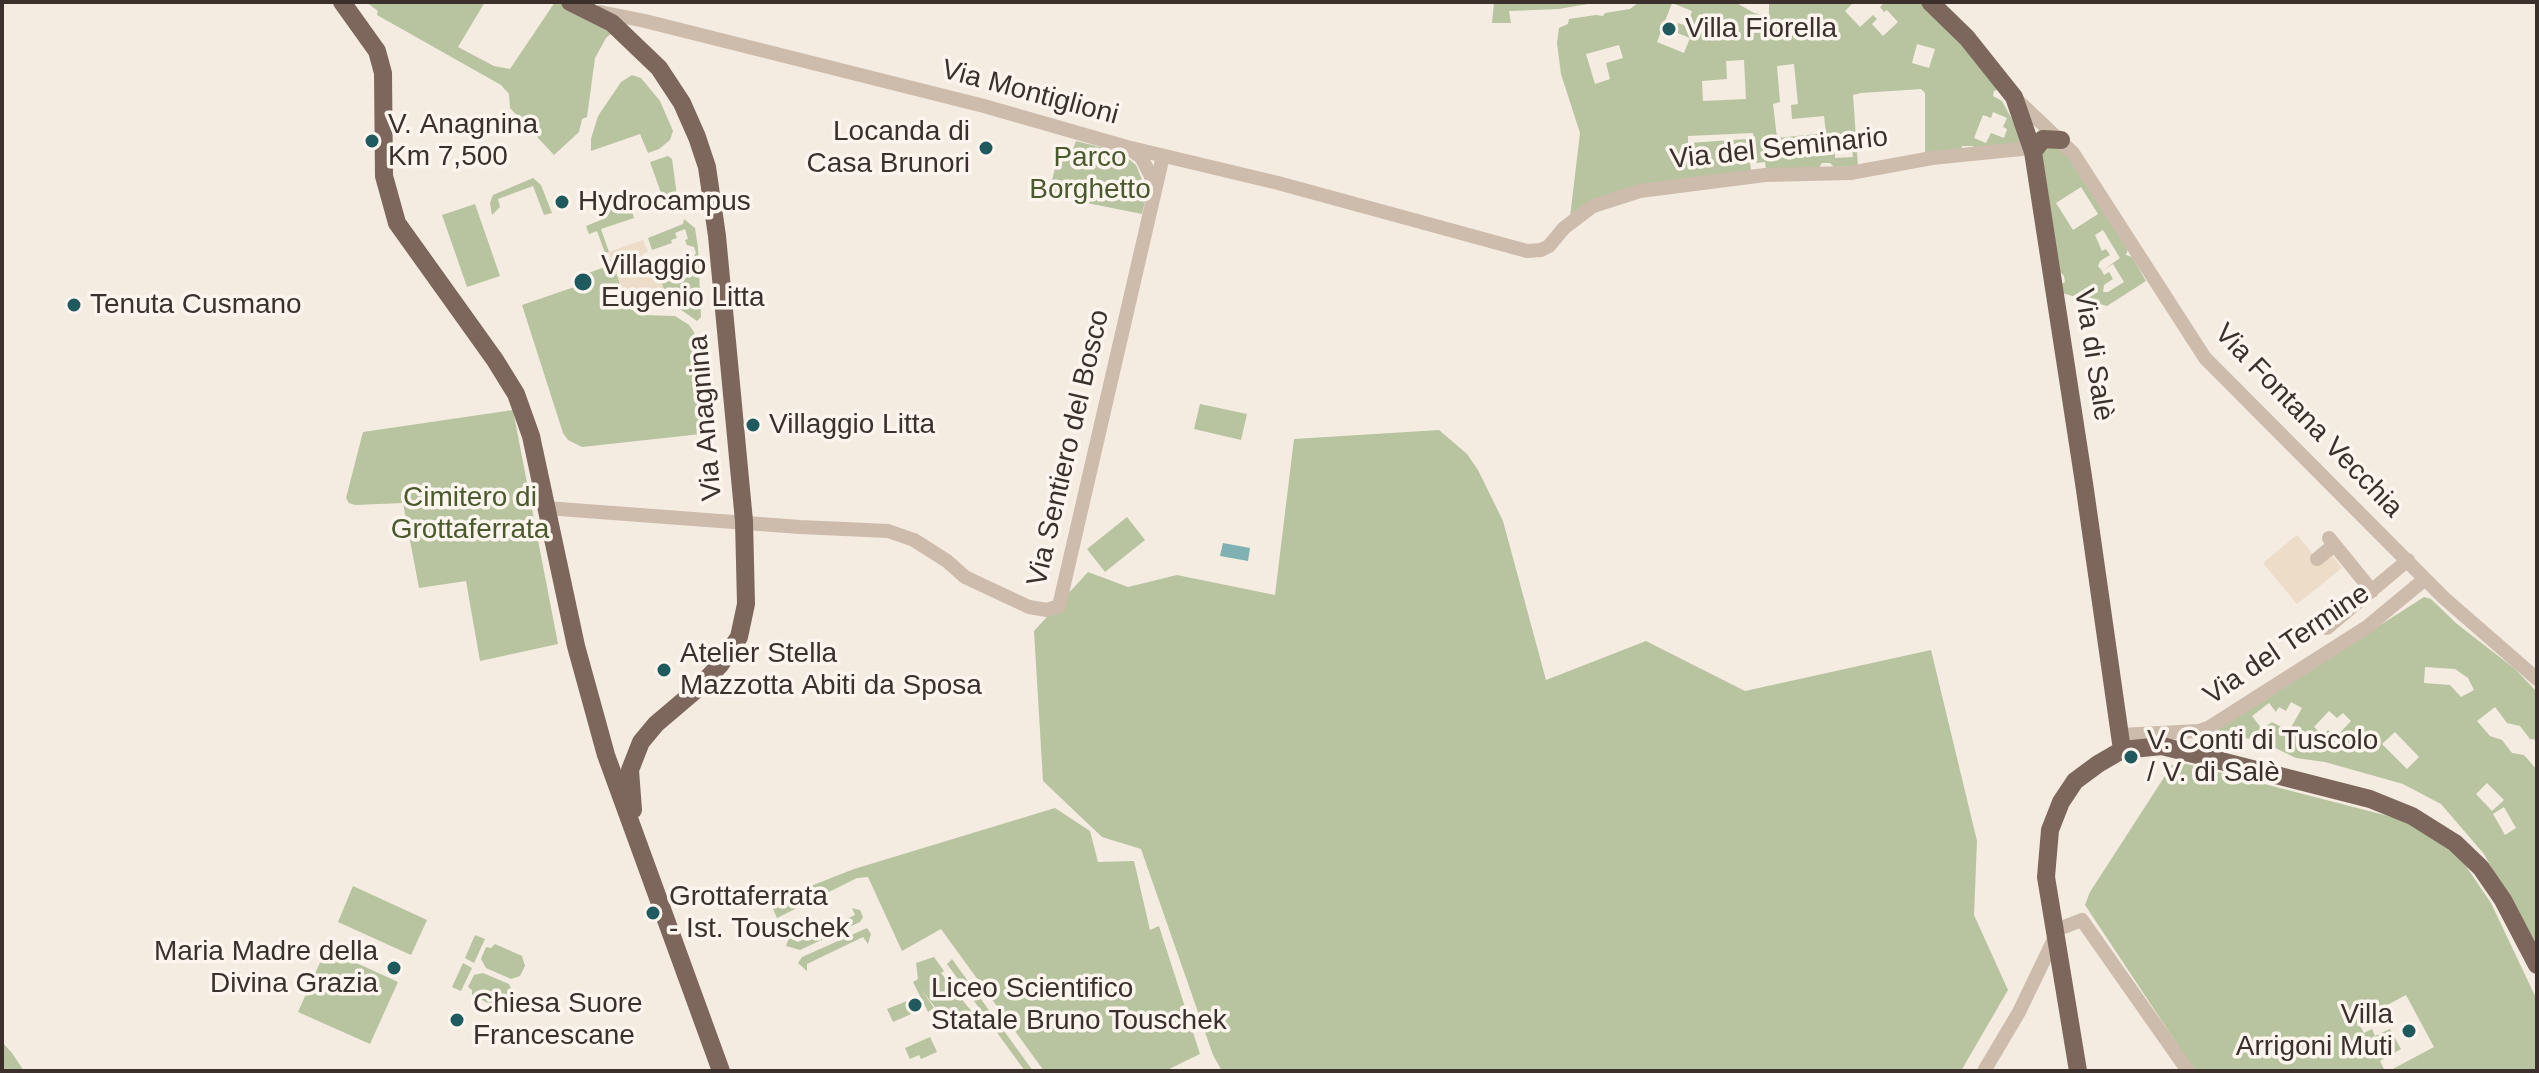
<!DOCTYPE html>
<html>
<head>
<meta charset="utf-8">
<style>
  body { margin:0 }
  #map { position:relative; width:2539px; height:1073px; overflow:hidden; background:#f4ebe1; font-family:Arial,sans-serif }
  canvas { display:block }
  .frame { position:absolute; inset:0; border:4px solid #3b302b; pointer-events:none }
</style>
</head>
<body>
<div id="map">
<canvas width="2539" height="1073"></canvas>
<div class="frame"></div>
</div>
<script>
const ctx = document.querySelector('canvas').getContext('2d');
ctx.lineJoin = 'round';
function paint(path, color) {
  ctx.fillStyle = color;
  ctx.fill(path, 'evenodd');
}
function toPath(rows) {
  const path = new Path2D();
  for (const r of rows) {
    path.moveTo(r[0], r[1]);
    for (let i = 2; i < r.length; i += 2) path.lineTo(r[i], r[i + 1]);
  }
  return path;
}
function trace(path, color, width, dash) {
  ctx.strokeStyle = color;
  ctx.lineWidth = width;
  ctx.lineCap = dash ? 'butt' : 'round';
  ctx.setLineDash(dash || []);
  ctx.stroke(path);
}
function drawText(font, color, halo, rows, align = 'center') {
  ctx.font = font + ' Arial,sans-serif';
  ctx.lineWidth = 7;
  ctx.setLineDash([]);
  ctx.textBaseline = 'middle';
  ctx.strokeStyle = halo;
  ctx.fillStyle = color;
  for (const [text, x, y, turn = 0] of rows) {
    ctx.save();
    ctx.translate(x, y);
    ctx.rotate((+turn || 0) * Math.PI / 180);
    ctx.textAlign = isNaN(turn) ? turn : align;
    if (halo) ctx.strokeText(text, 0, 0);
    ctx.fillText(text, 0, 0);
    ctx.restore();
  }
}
paint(toPath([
  [366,2,485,2,458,47,494,66,510,69,555,2,576,9,614,31,606,38,595,58,587,117,582,119,579,132,554,155,510,108,509,94,501,85,377,15,378,11],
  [1494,2,1599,2,1559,9,1509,11,1511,23,1492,23],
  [1639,2,1735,2,1754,13,1769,16,1769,2,1854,2,1845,11,1860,27,1873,15,1877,19,1872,24,1883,36,1898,22,1887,10,1884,12,1880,7,1883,4,1881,2,1921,2,1937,20,1940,19,1999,89,1994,91,1993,96,2002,101,2025,143,1975,150,1973,146,1962,146,1961,151,1925,155,1925,93,1921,89,1861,93,1853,95,1858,166,1834,167,1830,163,1822,163,1819,168,1766,169,1765,162,1756,163,1753,133,1688,136,1688,143,1747,139,1751,170,1747,173,1654,184,1570,217,1580,133,1561,74,1557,43,1559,28,1568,24,1569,19,1596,15,1603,16,1605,13,1630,9],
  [1672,3,1692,11,1687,26,1678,23,1675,32,1690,38,1684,53,1657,42],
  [1917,44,1935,49,1929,68,1912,63],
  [1619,45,1623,58,1606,63,1610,79,1595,84,1586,54],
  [1744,60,1746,99,1703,101,1702,81,1727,79,1726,61],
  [1794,64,1798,104,1791,105,1792,119,1824,116,1826,133,1777,138,1773,104,1780,102,1777,66],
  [1993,112,2007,118,2003,127,2007,129,2004,138,1991,133,1986,143,1974,138,1983,115,1991,118],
  [1851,139,1853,157,1835,158,1834,140],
  [632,75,641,78,660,101,673,131,670,140,659,149,648,153,640,134,591,151,591,139,598,116,621,82],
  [1076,141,1120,152,1136,165,1145,187,1144,197,1146,198,1142,214,1052,196,1055,182,1052,181,1060,145,1073,149],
  [2048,145,2064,151,2128,249,2126,255,2132,257,2146,281,2107,306,2062,293,2061,284,2065,282,2064,276,2060,272,2041,148],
  [2081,187,2098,214,2073,230,2056,203],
  [2103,230,2120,258,2102,271,2098,266,2100,261,2110,255,2106,249,2102,251,2095,235],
  [2113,264,2124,282,2108,292,2103,292,2104,285,2113,279,2109,272,2104,275,2102,271],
  [668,156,672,159,677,196,640,212,637,202,661,193,650,162],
  [533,178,541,185,552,213,544,215,533,186,498,199,500,207,492,215,490,203,493,195],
  [475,204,500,276,467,287,442,215],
  [630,204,634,218,601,229,609,252,605,253,597,231,589,234,586,226,601,220,597,207,599,206,601,211,608,211],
  [684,219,695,228,698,248,701,317,697,321,677,307,649,306,642,301,665,293,659,275,685,266,687,271,693,269,691,261,696,253,694,247,687,245,685,240,688,239,685,229,675,233,677,238,671,240,672,243,652,250,648,238,683,224],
  [611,259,628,306,635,312,643,315,675,316,689,325,694,332,706,424,701,434,582,447,568,440,563,433,522,305,583,284,580,276,605,267,604,262],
  [1200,404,1247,414,1241,440,1194,429],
  [513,410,558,644,480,661,466,581,419,588,403,503,355,505,349,503,346,498,363,432],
  [1439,430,1467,454,1478,470,1503,521,1546,680,1646,641,1745,691,1931,650,1977,841,1974,915,2008,990,1961,1071,1222,1071,1213,1055,1141,849,1102,837,1043,781,1034,631,1088,572,1128,587,1177,575,1275,595,1294,439],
  [1127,517,1145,540,1105,572,1087,549],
  [2424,597,2431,599,2457,624,2515,669,2537,692,2537,740,2530,739,2520,726,2507,723,2495,707,2477,721,2490,736,2502,740,2512,753,2524,755,2537,770,2537,950,2484,854,2441,804,2403,784,2325,762,2296,758,2263,742,2215,731],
  [2425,667,2455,669,2468,678,2474,690,2461,697,2450,685,2424,683],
  [2291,702,2302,708,2289,731,2272,722,2262,729,2252,716,2269,703,2276,712,2279,707,2286,711],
  [2329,711,2337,718,2343,713,2351,721,2336,737,2328,730,2323,735,2314,727],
  [2395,732,2419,757,2407,769,2382,744],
  [2487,783,2504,800,2492,811,2476,794],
  [2504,807,2516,828,2505,835,2493,814],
  [2187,764,2396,818,2415,825,2459,856,2491,903,2537,1000,2537,1071,2389,1071,2434,1047,2406,995,2357,1021,2364,1033,2372,1029,2375,1036,2390,1029,2401,1049,2380,1061,2385,1071,2195,1071,2085,905,2090,892,2172,765],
  [1055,808,1090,831,1098,862,1134,861,1150,930,1159,926,1200,1054,1165,1071,1044,1071,941,929,902,951,868,877,857,878,777,918,770,902,854,869],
  [353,886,427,920,411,955,338,922],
  [852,908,860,910,863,917,860,922,800,950,786,946,789,938,798,942,855,915],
  [867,928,871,934,868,944,863,937,807,964,807,971,798,963,802,957],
  [475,935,485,939,474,963,465,958],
  [495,944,522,956,525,966,520,976,511,979,486,968,481,959,486,947,491,948],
  [326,949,398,982,370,1044,298,1012],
  [934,957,944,971,941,973,972,1012,951,1028,921,989,934,1008,928,1012,913,982,918,979,916,963],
  [952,959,1033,1071,1025,1071,947,964],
  [463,963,472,968,461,991,452,987],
  [483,973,509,984,513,993,508,1003,498,1008,472,995,472,990,468,987,474,975],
  [912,999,918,1011,893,1022,887,1009],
  [930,1037,937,1052,921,1059,919,1055,910,1059,905,1048],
  [2,1042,12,1053,24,1071,2,1071]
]), '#b8c4a0');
paint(toPath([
  [643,240,648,252,642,254,651,278,659,275,665,293,628,306,609,252],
  [2297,535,2317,559,2328,550,2342,568,2297,604,2263,563]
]), '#ecdcc8');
paint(toPath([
  [1223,543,1250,548,1248,561,1220,556]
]), '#7fb0b2');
trace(toPath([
  [600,12,645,21,984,106,1127,147,1278,183,1527,251,1541,250,1549,246,1564,228,1593,206,1640,191,1765,175,1850,173,1932,158,2031,148],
  [2014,97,2073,153,2205,358,2444,598,2537,679],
  [1131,150,1141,157,1151,176,1151,190],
  [546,508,800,527,888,531,914,540,947,561,965,577,1029,607,1047,610,1059,606,1163,156],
  [2329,538,2372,591],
  [2317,559,2334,545],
  [2327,628,2408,560],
  [2120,735,2199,731,2210,727,2367,627,2425,579],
  [2056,930,2082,920,2188,1071],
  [1984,1071,2019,1012,2057,933]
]), '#cdbbac', 14);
trace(toPath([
  [342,2,377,51,383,73,384,176,397,223,495,360,516,394,531,436,576,646,606,755,721,1071],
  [570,2,612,23,659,68,682,103,697,137,707,167,717,236,744,521,746,604,739,637,720,665,696,690,656,724,641,742,630,770,633,810],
  [1930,2,1967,38,2014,97,2033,152,2084,483,2122,750],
  [2033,152,2043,139,2061,140],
  [2078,1071,2046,877,2050,830,2061,802,2075,781,2098,764,2122,750,2162,746,2370,799,2412,816,2455,843,2481,868,2503,900,2537,965]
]), '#7d675c', 18);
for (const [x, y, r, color] of [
  [1669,29,8,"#1f5a5e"],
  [372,141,8,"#1f5a5e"],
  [986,148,8,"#1f5a5e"],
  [562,202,8,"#1f5a5e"],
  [583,282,10,"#1f5a5e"],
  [74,305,8,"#1f5a5e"],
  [753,425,8,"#1f5a5e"],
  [664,670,8,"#1f5a5e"],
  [2131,757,8,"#1f5a5e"],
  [653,913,8,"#1f5a5e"],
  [394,968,8,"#1f5a5e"],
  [915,1005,8,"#1f5a5e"],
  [457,1020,8,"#1f5a5e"],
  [2409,1031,8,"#1f5a5e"]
]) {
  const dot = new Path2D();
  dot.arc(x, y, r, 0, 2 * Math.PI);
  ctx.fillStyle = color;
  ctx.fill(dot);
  trace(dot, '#fbf5ee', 3);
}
drawText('28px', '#3b302b', '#fbf5ee', [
  ["Villa Fiorella",1685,29],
  ["V. Anagnina",388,125],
  ["Km 7,500",388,157],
  ["Locanda di",970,132,"right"],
  ["Casa Brunori",970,164,"right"],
  ["Hydrocampus",578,202],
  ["Villaggio",601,266],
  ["Eugenio Litta",601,298],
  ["Tenuta Cusmano",90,305],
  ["Villaggio Litta",769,425],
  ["Atelier Stella",680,654],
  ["Mazzotta Abiti da Sposa",680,686],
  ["V. Conti di Tuscolo",2147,741],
  ["/ V. di Salè",2147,773],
  ["Grottaferrata",669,897],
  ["- Ist. Touschek",669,929],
  ["Maria Madre della",378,952,"right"],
  ["Divina Grazia",378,984,"right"],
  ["Liceo Scientifico",931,989],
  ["Statale Bruno Touschek",931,1021],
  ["Chiesa Suore",473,1004],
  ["Francescane",473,1036],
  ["Villa",2393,1015,"right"],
  ["Arrigoni Muti",2393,1047,"right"]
], 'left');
drawText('28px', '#3b302b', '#fbf5ee', [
  ["Via Montiglioni",1030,93,15],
  ["Via del Seminario",1779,149,-6],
  ["Via di Salè",2093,355,81],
  ["Via Anagnina",706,418,-95],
  ["Via Fontana Vecchia",2308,421,46],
  ["Via Sentiero del Bosco",1069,448,-77],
  ["Via del Termine",2287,645,-34]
]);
drawText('28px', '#4a5a2e', '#fbf5ee', [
  ["Parco",1090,158],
  ["Borghetto",1090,190],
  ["Cimitero di",470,498],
  ["Grottaferrata",470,530]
]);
</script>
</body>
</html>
